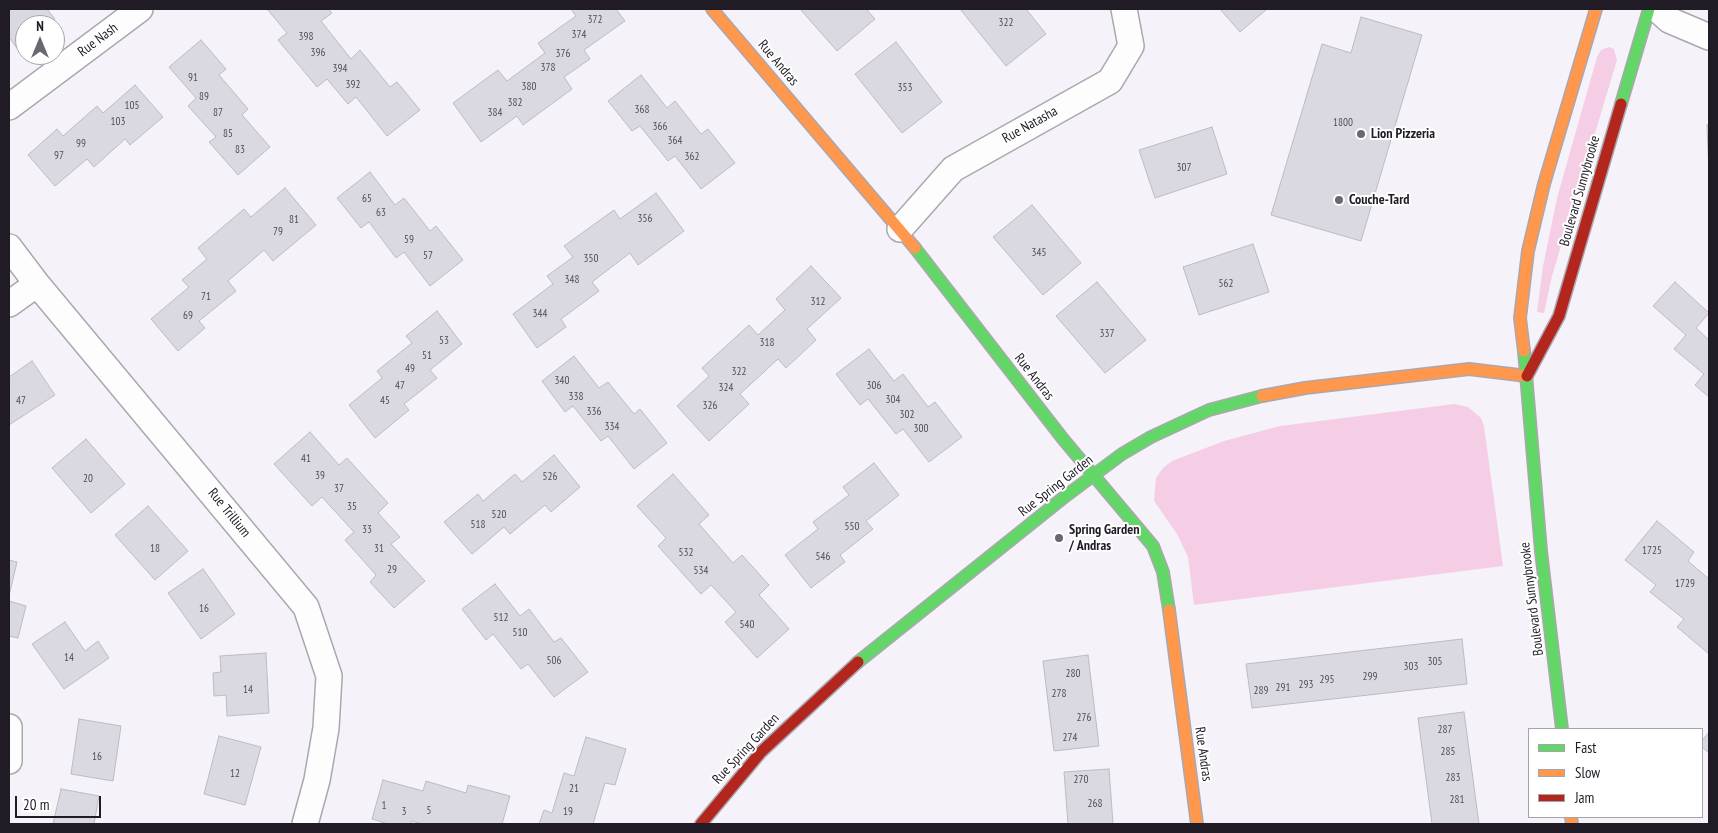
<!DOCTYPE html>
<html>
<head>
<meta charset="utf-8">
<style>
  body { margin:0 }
  #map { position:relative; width:1718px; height:833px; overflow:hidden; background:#f6f2fa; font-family:"PT Sans Narrow",sans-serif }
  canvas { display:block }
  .frame { position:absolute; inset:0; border:10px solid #201b25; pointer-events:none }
  .legend { position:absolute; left:1528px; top:728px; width:175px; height:90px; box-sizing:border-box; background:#fff; border:1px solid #a6a4a8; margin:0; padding:6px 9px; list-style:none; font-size:15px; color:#201b25 }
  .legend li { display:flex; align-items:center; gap:10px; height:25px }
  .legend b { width:25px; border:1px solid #a6a4a8 }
  .north { position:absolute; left:15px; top:15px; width:50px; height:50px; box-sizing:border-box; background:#fff; border:1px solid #a6a4a8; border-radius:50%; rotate:0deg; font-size:14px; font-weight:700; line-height:20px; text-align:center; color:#201b25 }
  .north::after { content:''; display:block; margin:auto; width:18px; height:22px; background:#6b6670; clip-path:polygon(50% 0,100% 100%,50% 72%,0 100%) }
  .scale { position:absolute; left:15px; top:796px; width:86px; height:22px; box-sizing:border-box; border:2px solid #201b25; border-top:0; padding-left:6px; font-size:15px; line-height:18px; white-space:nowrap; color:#201b25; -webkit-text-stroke:4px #fff; paint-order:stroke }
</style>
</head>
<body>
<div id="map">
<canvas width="1718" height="833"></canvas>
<div class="frame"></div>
<ul class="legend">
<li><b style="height:6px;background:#63d668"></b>Fast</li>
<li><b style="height:6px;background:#ff974d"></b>Slow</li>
<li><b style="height:6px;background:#b3261e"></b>Jam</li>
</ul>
<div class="north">N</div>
<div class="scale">20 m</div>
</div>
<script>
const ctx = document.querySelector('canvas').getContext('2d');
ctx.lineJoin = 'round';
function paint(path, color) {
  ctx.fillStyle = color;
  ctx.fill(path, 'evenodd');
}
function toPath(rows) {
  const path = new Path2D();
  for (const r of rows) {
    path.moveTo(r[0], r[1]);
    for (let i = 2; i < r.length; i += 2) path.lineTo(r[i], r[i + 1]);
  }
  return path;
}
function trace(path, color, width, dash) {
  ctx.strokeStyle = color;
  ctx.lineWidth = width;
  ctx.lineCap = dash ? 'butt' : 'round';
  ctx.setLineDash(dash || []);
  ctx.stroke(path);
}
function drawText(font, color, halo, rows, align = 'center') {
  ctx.font = font + ' "PT Sans Narrow",sans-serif';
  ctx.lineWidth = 4;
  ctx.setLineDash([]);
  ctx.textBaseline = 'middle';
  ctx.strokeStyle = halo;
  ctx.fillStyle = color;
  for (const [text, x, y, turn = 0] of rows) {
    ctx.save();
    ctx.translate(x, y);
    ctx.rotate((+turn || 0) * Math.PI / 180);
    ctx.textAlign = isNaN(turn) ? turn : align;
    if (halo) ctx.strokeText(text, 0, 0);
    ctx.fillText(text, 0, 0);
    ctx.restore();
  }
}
paint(toPath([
  [1609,47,1614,49,1617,60,1552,276,1544,313,1537,312,1543,266,1557,198,1597,57,1601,50],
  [1454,404,1468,407,1481,418,1484,426,1503,566,1194,605,1188,557,1177,534,1154,501,1156,478,1163,468,1172,461,1224,441,1280,426]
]), '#f5cee5');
const building = toPath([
  [9,9,47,9,55,19,47,25,25,25,25,40,16,47,9,37,9,9],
  [267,9,328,9,332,13,321,21,351,59,360,50,390,87,397,82,420,110,387,136,356,97,348,104,327,79,317,87,278,40,287,33,267,9],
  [571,9,616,9,625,21,584,50,590,59,564,77,572,89,523,125,517,116,481,142,453,103,498,70,507,81,545,53,538,43,576,16,571,9],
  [800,9,866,9,875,19,837,51,800,9],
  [960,9,1026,9,1046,34,1006,66,960,9],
  [1220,9,1267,9,1240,32,1220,9],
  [1361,17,1422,35,1361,241,1271,215,1322,44,1351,53,1361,17],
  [201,40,226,69,219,75,248,109,242,115,270,147,238,175,209,142,216,137,188,106,196,98,169,67,201,40],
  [896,42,942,102,902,133,855,74,896,42],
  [641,75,667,108,675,101,701,134,708,129,735,163,701,189,675,156,668,161,640,126,632,131,608,101,641,75],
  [135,85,163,117,130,145,125,139,94,167,87,159,55,186,28,155,57,129,63,136,97,106,103,113,135,85],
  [1707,125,1709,125,1709,174,1707,125],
  [1212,127,1227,174,1155,198,1139,150,1212,127],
  [370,172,395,205,404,198,430,231,436,226,463,260,430,286,404,252,396,258,369,222,361,228,337,198,370,172],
  [285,188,316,225,273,261,264,250,228,281,236,291,199,321,205,328,178,351,151,319,189,287,182,280,207,259,198,248,244,209,251,217,285,188],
  [656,193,684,231,638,265,630,253,592,282,599,291,561,319,566,327,537,348,513,314,553,284,547,276,573,257,564,246,614,210,620,219,656,193],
  [1032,205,1081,263,1043,295,993,237,1032,205],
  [1253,244,1269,292,1199,315,1183,267,1253,244],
  [811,266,841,298,807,329,816,340,786,368,778,359,740,394,749,404,709,441,677,406,709,376,702,368,749,325,758,335,785,310,776,299,811,266],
  [1097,282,1146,340,1105,373,1056,316,1097,282],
  [1675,282,1709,313,1696,328,1709,340,1709,397,1695,385,1704,374,1674,349,1686,335,1653,306,1675,282],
  [437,311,462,344,430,370,437,378,404,404,409,410,375,438,349,405,382,378,377,371,412,343,406,336,437,311],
  [869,349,894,381,903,374,928,407,935,402,962,437,929,462,903,429,896,434,868,399,860,405,836,374,869,349],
  [574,356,599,388,608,382,634,414,640,409,667,443,634,469,608,436,601,441,573,406,565,412,542,381,574,356],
  [32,361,55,395,9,425,9,377,32,361],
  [310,432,339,465,347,458,388,503,378,513,400,537,391,544,425,581,394,608,370,582,376,575,345,540,354,532,322,497,312,506,274,464,310,432],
  [86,439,125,484,91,513,52,468,86,439],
  [554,455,580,487,551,512,545,505,510,534,504,527,472,554,444,522,478,494,483,501,515,474,522,482,554,455],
  [874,463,899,495,866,521,873,529,840,555,845,562,811,588,785,555,818,529,813,522,849,495,843,487,874,463],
  [673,474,709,515,699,524,733,563,742,555,769,585,759,595,789,629,757,658,725,622,736,612,711,585,701,594,658,546,666,538,637,506,673,474],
  [148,506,188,551,155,580,115,535,148,506],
  [1657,521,1694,552,1688,561,1709,579,1709,654,1677,627,1684,619,1650,592,1656,585,1625,560,1657,521],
  [9,560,17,562,9,596,9,560],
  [203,569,235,614,201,639,168,593,203,569],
  [495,584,520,616,529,609,554,642,561,638,588,672,554,697,528,664,521,669,493,634,486,640,462,609,495,584],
  [9,601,26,606,18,638,9,636,9,601],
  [65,622,85,651,98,641,109,658,64,689,32,644,65,622],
  [1462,639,1467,684,1252,708,1246,664,1462,639],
  [266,653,269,713,227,716,226,695,214,696,213,673,221,672,220,656,266,653],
  [1088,655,1099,746,1054,751,1043,661,1088,655],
  [1464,712,1479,824,1432,824,1418,718,1464,712],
  [79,719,121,726,113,781,71,774,79,719],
  [1709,732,1709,753,1702,747,1702,741,1709,732],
  [219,736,261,747,245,805,204,794,219,736],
  [586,737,626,749,615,785,605,783,593,824,539,824,544,810,552,813,564,773,574,776,586,737],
  [1109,769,1113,824,1068,824,1064,772,1109,769],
  [383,780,423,791,426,781,466,793,468,785,510,796,502,824,422,824,412,821,411,824,388,824,372,819,383,780],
  [61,789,99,796,94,824,53,824,61,789]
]);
paint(building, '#dad9e2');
trace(building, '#bcbac3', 1);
const street = toPath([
  [1657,9,1669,20,1709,37],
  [9,107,140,9],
  [900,229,953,169,1110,81,1131,46,1124,9],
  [9,247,37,284,306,607,329,676,326,728,317,780,305,824],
  [9,304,37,284],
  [9,727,9,761]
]);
const fast = toPath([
  [1621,104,1649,9],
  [915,248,1063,439,1153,546,1163,572,1169,610],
  [1524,351,1541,551,1562,729],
  [858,662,1063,498,1122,454,1151,437,1209,410,1262,396]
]);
const slow = toPath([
  [712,9,915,248],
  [1524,351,1520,318,1528,251,1544,184,1596,9],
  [1262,396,1305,388,1469,369,1527,376],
  [1169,610,1197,824],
  [1571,817,1572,824]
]);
const jam = toPath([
  [1527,376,1559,316,1621,104],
  [701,824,761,752,858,662]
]);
trace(street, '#aba7af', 28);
trace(fast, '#aba7af', 14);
trace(slow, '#aba7af', 14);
trace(jam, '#aba7af', 14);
trace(street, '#fefdfe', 25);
trace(fast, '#63d668', 11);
trace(slow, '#ff974d', 11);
trace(jam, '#b3261e', 11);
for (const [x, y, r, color] of [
  [1361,134,5,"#6b6670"],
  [1339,200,5,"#6b6670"],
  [1059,538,5,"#6b6670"]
]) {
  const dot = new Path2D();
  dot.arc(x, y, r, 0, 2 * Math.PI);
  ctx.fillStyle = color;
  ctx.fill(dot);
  trace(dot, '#fff', 2);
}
drawText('11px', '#504c55', null, [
  ["372",595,20],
  ["322",1006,23],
  ["374",579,35],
  ["398",306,37],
  ["396",318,53],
  ["376",563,54],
  ["378",548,68],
  ["394",340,69],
  ["91",193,78],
  ["392",353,85],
  ["380",529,87],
  ["353",905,88],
  ["89",204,97],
  ["382",515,103],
  ["105",132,106],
  ["368",642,110],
  ["87",218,113],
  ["384",495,113],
  ["103",118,122],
  ["1800",1343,123],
  ["366",660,127],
  ["85",228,134],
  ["364",675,141],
  ["99",81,144],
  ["83",240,150],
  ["97",59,156],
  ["362",692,157],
  ["307",1184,168],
  ["65",367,199],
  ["63",381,213],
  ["356",645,219],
  ["81",294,220],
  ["79",278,232],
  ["59",409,240],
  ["345",1039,253],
  ["57",428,256],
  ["350",591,259],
  ["348",572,280],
  ["562",1226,284],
  ["71",206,297],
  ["312",818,302],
  ["344",540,314],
  ["69",188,316],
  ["337",1107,334],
  ["53",444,341],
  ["318",767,343],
  ["51",427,356],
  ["49",410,369],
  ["322",739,372],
  ["340",562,381],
  ["47",400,386],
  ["306",874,386],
  ["324",726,388],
  ["338",576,397],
  ["304",893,400],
  ["47",21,401],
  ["45",385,401],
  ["326",710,406],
  ["336",594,412],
  ["302",907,415],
  ["334",612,427],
  ["300",921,429],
  ["41",306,459],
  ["39",320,476],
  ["526",550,477],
  ["20",88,479],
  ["37",339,489],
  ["35",352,507],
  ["520",499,515],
  ["518",478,525],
  ["550",852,527],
  ["33",367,530],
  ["18",155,549],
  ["31",379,549],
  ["1725",1652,551],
  ["532",686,553],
  ["546",823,557],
  ["29",392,570],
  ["534",701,571],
  ["1729",1685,584],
  ["16",204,609],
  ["512",501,618],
  ["540",747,625],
  ["510",520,633],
  ["14",69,658],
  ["506",554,661],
  ["305",1435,662],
  ["303",1411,667],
  ["280",1073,674],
  ["299",1370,677],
  ["295",1327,680],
  ["293",1306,685],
  ["291",1283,688],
  ["14",248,690],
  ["289",1261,691],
  ["278",1059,694],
  ["276",1084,718],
  ["287",1445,730],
  ["274",1070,738],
  ["285",1448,752],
  ["16",97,757],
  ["12",235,774],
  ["283",1453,778],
  ["270",1081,780],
  ["21",574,789],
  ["281",1457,800],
  ["268",1095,804],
  ["1",384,806],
  ["5",429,811],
  ["3",404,812],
  ["19",568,812]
]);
drawText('14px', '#201b25', '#fff', [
  ["Rue Nash",98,40,-37],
  ["Rue Andras",778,63,50],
  ["Rue Natasha",1030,125,-29],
  ["Boulevard Sunnybrooke",1580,191,-74],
  ["Rue Andras",1034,377,52],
  ["Rue Spring Garden",1056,486,-38],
  ["Rue Trillium",229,513,51],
  ["Boulevard Sunnybrooke",1532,599,-97],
  ["Rue Spring Garden",746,749,-47],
  ["Rue Andras",1203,754,82]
]);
drawText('bold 14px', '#201b25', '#fff', [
  ["Lion Pizzeria",1371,134],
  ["Couche-Tard",1349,200],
  ["Spring Garden",1069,530],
  ["/ Andras",1069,546]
], 'left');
</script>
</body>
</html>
